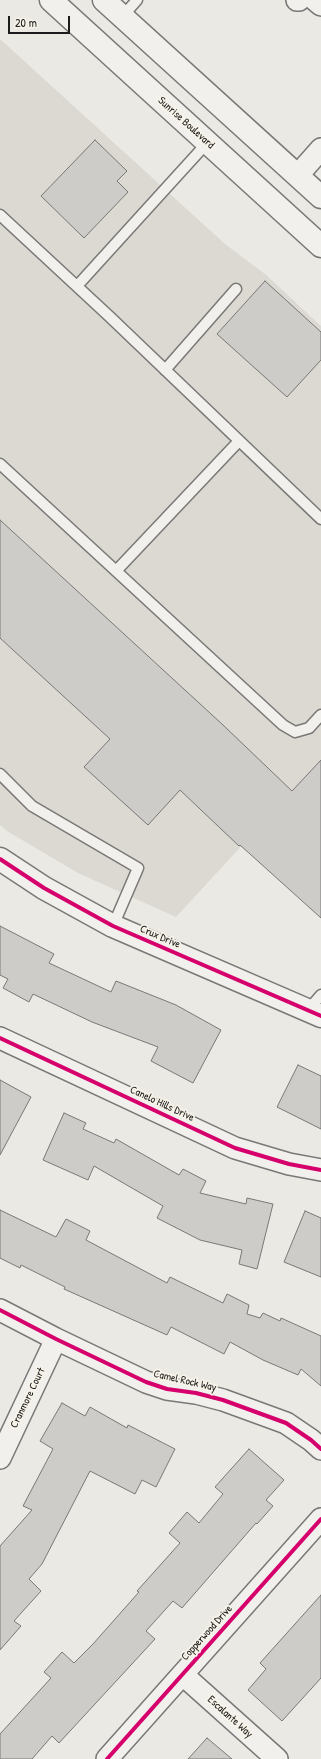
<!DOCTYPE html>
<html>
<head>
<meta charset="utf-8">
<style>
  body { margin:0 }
  #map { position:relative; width:321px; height:1759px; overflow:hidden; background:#eae9e4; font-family:"Patrick Hand",sans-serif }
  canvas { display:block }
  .scale { position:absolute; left:8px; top:16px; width:62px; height:18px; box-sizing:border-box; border:2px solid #1c1c1c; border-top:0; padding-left:5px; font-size:12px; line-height:14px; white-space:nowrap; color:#1c1c1c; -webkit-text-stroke:3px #f7f3e8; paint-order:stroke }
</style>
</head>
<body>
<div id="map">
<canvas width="321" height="1759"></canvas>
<div class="scale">20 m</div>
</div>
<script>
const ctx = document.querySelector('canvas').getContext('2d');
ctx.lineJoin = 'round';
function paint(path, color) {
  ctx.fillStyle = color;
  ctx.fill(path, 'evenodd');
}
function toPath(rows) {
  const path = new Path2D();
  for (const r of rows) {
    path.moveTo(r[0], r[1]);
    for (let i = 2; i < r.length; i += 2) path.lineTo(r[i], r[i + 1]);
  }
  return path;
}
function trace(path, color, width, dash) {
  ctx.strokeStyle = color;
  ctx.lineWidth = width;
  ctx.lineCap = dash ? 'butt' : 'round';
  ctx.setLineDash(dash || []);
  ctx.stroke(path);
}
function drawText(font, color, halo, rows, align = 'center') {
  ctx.font = font + ' "Patrick Hand",sans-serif';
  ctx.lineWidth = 3.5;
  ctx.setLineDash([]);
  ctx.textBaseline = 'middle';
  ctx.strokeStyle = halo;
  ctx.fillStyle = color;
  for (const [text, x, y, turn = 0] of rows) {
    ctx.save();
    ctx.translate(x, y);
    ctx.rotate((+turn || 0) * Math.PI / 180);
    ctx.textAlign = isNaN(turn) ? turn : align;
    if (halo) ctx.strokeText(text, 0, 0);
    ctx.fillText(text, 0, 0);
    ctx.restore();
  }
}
paint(toPath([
  [0,39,225,244,265,274,321,326,321,810,295,788,176,917,78,873,7,831,0,825]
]), '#dbd9d2');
const building = toPath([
  [95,140,127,171,117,181,128,192,84,238,41,196,95,140],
  [265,281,321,332,321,360,287,397,217,334,265,281],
  [0,520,223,725,292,791,321,760,321,918,240,845,239,846,180,790,148,825,84,767,110,739,0,638,0,520],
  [0,926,54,954,49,963,111,992,116,981,176,1005,221,1030,193,1083,151,1061,158,1047,92,1022,33,994,29,1002,3,988,8,979,0,975,0,926],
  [298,1065,321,1076,321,1129,277,1107,298,1065],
  [0,1080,31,1097,0,1155,0,1080],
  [64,1113,86,1123,83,1129,114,1143,116,1139,179,1175,183,1169,206,1181,200,1193,246,1204,247,1198,273,1204,257,1269,239,1264,242,1250,200,1240,157,1218,163,1206,94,1166,88,1180,43,1160,64,1113],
  [0,1210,56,1237,66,1219,90,1231,86,1240,167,1283,170,1277,223,1303,227,1294,249,1305,247,1314,260,1318,263,1313,280,1321,281,1318,321,1336,321,1386,301,1369,298,1375,263,1360,230,1342,224,1354,171,1327,167,1335,64,1289,65,1287,21,1265,20,1268,0,1258,0,1210],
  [305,1211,321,1218,321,1277,284,1262,305,1211],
  [62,1403,85,1416,90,1407,127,1428,128,1425,175,1449,156,1487,142,1480,135,1494,90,1471,42,1564,29,1579,41,1591,14,1621,21,1626,0,1650,0,1546,32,1510,23,1506,53,1449,40,1441,62,1403],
  [249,1449,284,1480,266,1500,273,1506,257,1524,256,1523,182,1608,173,1601,146,1631,155,1639,59,1743,52,1736,32,1759,0,1759,0,1734,51,1678,44,1672,62,1652,74,1663,93,1644,139,1592,137,1591,180,1543,169,1533,187,1512,199,1523,223,1494,215,1487,249,1449],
  [321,1595,321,1678,282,1721,248,1690,266,1669,260,1663,321,1595],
  [207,1738,232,1759,188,1759,207,1738]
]);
paint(building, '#cdccc9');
trace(building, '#797876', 1);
const service = toPath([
  [122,17,137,0],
  [0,215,110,317,321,519],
  [77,286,207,143],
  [165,370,236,289],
  [0,464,283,725,295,732,309,728,321,715],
  [116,571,239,441],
  [0,774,32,806,138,868,113,926],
  [308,1010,321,995]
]);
const minor = toPath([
  [297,0,299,0],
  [315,0,321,5],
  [298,175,321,149],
  [0,1038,235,1148,289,1164,321,1170],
  [0,1310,56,1339,146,1382,167,1389,196,1393,223,1400,286,1423,311,1440,321,1449],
  [0,1458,56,1339],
  [183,1675,277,1759],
  [107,1759,321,1519]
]);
const tertiary = toPath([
  [0,859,44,888,113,926,321,1016]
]);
const primary = toPath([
  [51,0,321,246],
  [104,0,321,197]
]);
trace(service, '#797876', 13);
trace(minor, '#797876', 24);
trace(tertiary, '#797876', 25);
trace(primary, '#797876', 25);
trace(service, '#f1f0ec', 10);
trace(minor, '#f1f0ec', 21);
trace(tertiary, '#f1f0ec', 22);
trace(primary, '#f1f0ec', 22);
trace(toPath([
  [0,859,44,888,113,926,321,1016],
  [0,1038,235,1148,289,1164,321,1170],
  [0,1310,56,1339,146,1382,167,1389,196,1393,223,1400,286,1423,311,1440,321,1449],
  [107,1759,321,1519]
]), '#d6006c', 4);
drawText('11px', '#1c1c1c', '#f7f3e8', [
  ["Sunrise Boulevard",186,123,42],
  ["Crux Drive",160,937,23],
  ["Canelo Hills Drive",162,1104,25],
  ["Camel Rock Way",185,1381,13],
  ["Cranmore Court",28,1398,-64],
  ["Copperwood Drive",207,1633,-48],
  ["Escalante Way",230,1717,42]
]);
</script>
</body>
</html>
